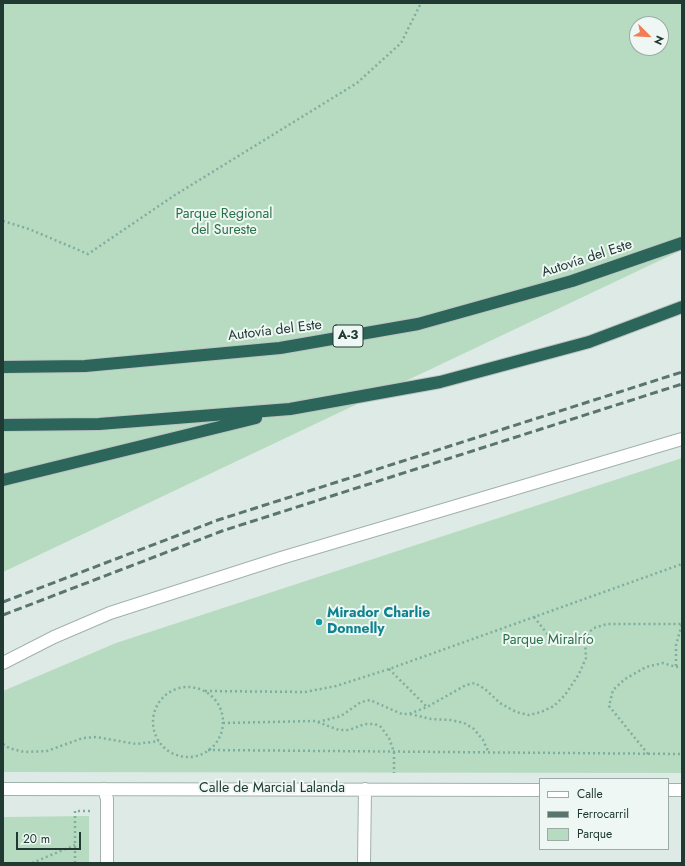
<!DOCTYPE html>
<html>
<head>
<meta charset="utf-8">
<style>
  body { margin:0 }
  #map { position:relative; width:685px; height:866px; overflow:hidden; background:#deeae5; font-family:Jost,sans-serif }
  canvas { display:block }
  .frame { position:absolute; inset:0; border:4px solid #203933; pointer-events:none }
  .legend { position:absolute; left:539px; top:778px; width:130px; height:72px; box-sizing:border-box; background:#eef7f3; border:1px solid #9caba6; margin:0; padding:5px 7px; list-style:none; font-size:12px; color:#203933 }
  .legend li { display:flex; align-items:center; gap:8px; height:20px }
  .legend b { width:20px; border:1px solid #9caba6 }
  .north { position:absolute; left:629px; top:16px; width:40px; height:40px; box-sizing:border-box; background:#eef7f3; border:1px solid #9caba6; border-radius:50%; rotate:114deg; font-size:11px; font-weight:700; line-height:16px; text-align:center; color:#203933 }
  .north::after { content:''; display:block; margin:auto; width:14px; height:18px; background:#f27d54; clip-path:polygon(50% 0,100% 100%,50% 72%,0 100%) }
  .scale { position:absolute; left:16px; top:832px; width:65px; height:18px; box-sizing:border-box; border:2px solid #203933; border-top:0; padding-left:5px; font-size:12px; line-height:14px; white-space:nowrap; color:#203933; -webkit-text-stroke:3px #eef7f3; paint-order:stroke }
</style>
</head>
<body>
<div id="map">
<canvas width="685" height="866"></canvas>
<div class="frame"></div>
<ul class="legend">
<li><b style="height:5px;background:#fff"></b>Calle</li>
<li><b style="height:5px;background:#5a756e"></b>Ferrocarril</li>
<li><b style="height:11px;background:#b7dbc1"></b>Parque</li>
</ul>
<div class="north">N</div>
<div class="scale">20 m</div>
</div>
<script>
const ctx = document.querySelector('canvas').getContext('2d');
ctx.lineJoin = 'round';
function paint(path, color) {
  ctx.fillStyle = color;
  ctx.fill(path, 'evenodd');
}
function toPath(rows) {
  const path = new Path2D();
  for (const r of rows) {
    if (r.length === 3) {
      path.moveTo(r[0] + r[2], r[1]);
      path.arc(r[0], r[1], r[2], 0, 2 * Math.PI);
      continue;
    }
    path.moveTo(r[0], r[1]);
    for (let i = 2; i < r.length; i += 2) path.lineTo(r[i], r[i + 1]);
  }
  return path;
}
function trace(path, color, width, dash) {
  ctx.strokeStyle = color;
  ctx.lineWidth = width;
  ctx.lineCap = dash ? 'butt' : 'round';
  ctx.setLineDash(dash || []);
  ctx.stroke(path);
}
function drawText(font, color, halo, rows, align = 'center') {
  ctx.font = font + ' Jost,sans-serif';
  ctx.lineWidth = 4;
  ctx.setLineDash([]);
  ctx.textBaseline = 'middle';
  ctx.strokeStyle = halo;
  ctx.fillStyle = color;
  for (const [text, x, y, turn = 0] of rows) {
    ctx.save();
    ctx.translate(x, y);
    ctx.rotate((+turn || 0) * Math.PI / 180);
    ctx.textAlign = isNaN(turn) ? turn : align;
    if (halo) ctx.strokeText(text, 0, 0);
    ctx.fillText(text, 0, 0);
    ctx.restore();
  }
}
paint(toPath([
  [3,3,682,3,682,250,3,572],
  [637,24,661,24,661,48,637,48],
  [682,458,682,773,3,772,3,691,116,643],
  [89,816,89,863,3,863,3,817]
]), '#b7dbc1');
const minor = toPath([
  [3,663,54,637,110,613,281,558,682,439],
  [3,789,540,790],
  [104,789,107,799,107,863],
  [668,790,682,790],
  [364,863,365,789]
]);
const highway = toPath([
  [3,367,85,366,280,348,418,324,572,281,682,243],
  [3,425,99,424,290,409,440,382,589,342,682,307],
  [3,480,256,418]
]);
trace(minor, '#a1b1ac', 14);
trace(highway, '#bcc4c2', 14);
trace(toPath([
  [3,221,29,229,88,254,175,195,357,83,401,43,421,3],
  [534,617,549,636,554,639,562,641,588,633],
  [676,666,676,645,682,624],
  [389,669,427,707],
  [188,722,35],
  [205,691,305,692,336,686,389,669,682,564],
  [410,714,431,719,451,720,464,723,474,729,483,740,489,753],
  [318,722,341,716,361,702,370,700,402,714,409,714,427,707,466,685,475,683,485,689,500,703,516,712,529,715,541,712,554,706,565,695,579,674,586,658,585,640,588,633,594,628,607,624,682,624],
  [223,723,315,721,339,730,349,730,365,724,375,724,381,727,389,738,394,752,394,773],
  [3,744,9,748,24,752,47,751,83,738,96,737,136,744,159,741],
  [208,750,682,754],
  [648,754,609,706,613,690,625,679,646,667,663,663,676,667,682,666],
  [32,863,75,845],
  [75,863,75,811,90,811]
]), '#7eae9f', 2.5, [2, 3]);
trace(minor, '#fff', 12);
trace(highway, '#2c655a', 12);
trace(toPath([
  [3,602,218,520,682,372],
  [3,615,222,531,682,384]
]), '#5a756e', 3, [8, 4]);
for (const [x, y, r, color] of [
  [319,622,4,"#0f9aa8"]
]) {
  const dot = new Path2D();
  dot.arc(x, y, r, 0, 2 * Math.PI);
  ctx.fillStyle = color;
  ctx.fill(dot);
  trace(dot, '#eef7f3', 1.5);
}
for (const [x, y, w] of [
  [348,336,30]
]) {
  const box = new Path2D();
  box.roundRect(x - w / 2, y - 11, w, 22, 3);
  ctx.fillStyle = '#eef7f3';
  ctx.fill(box);
  trace(box, '#203933', 1);
}
drawText('bold 13px', '#203933', null, [
  ["A-3",348,336]
]);
drawText('14px', '#2a7046', '#eef7f3', [
  ["Parque Regional",224,215],
  ["del Sureste",224,231],
  ["Parque Miralrío",548,641]
]);
drawText('14px', '#203933', '#eef7f3', [
  ["Autovía del Este",587,259,-18],
  ["Autovía del Este",275,331,-7],
  ["Calle de Marcial Lalanda",272,789]
]);
drawText('bold 14px', '#0d838f', '#eef7f3', [
  ["Mirador Charlie",327,614],
  ["Donnelly",327,630]
], 'left');
</script>
</body>
</html>
